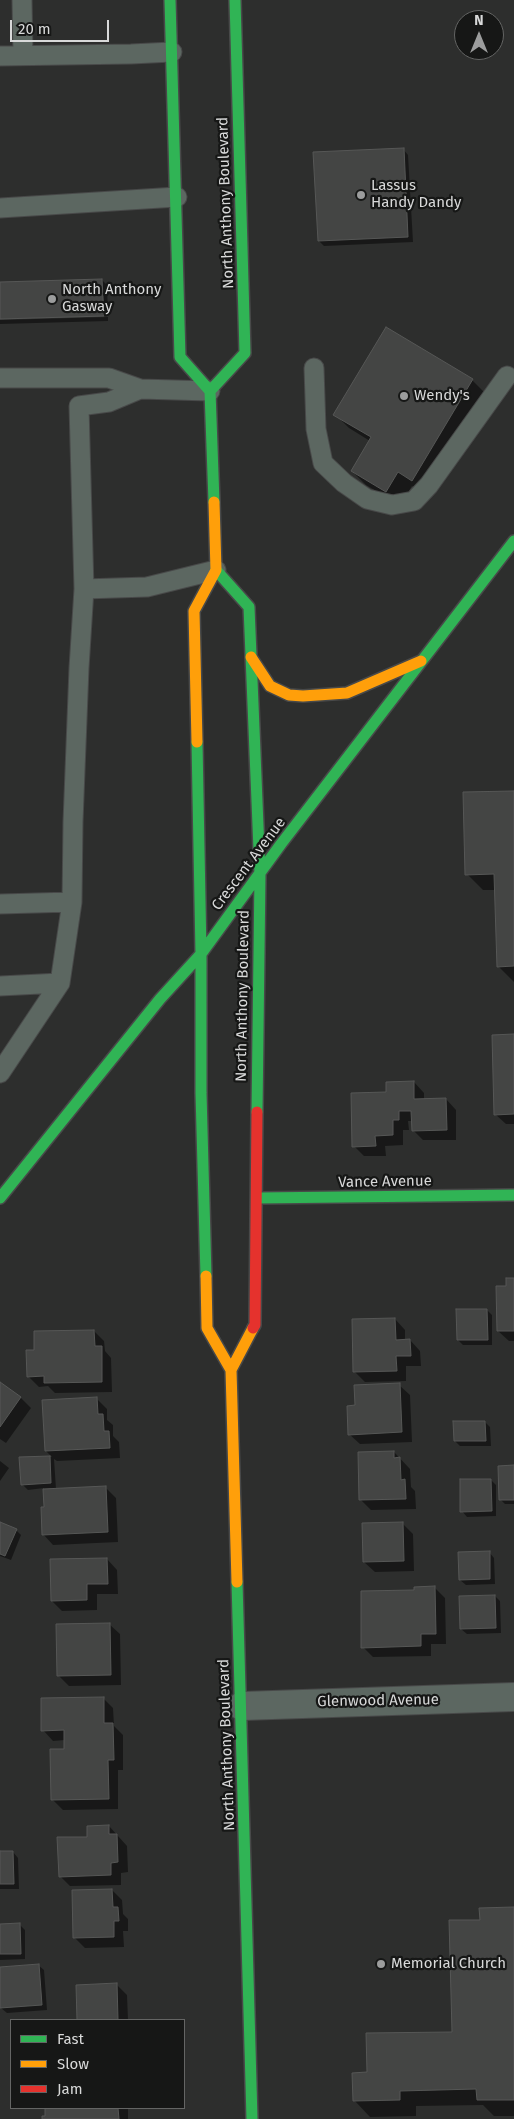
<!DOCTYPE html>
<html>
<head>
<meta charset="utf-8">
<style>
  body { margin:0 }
  #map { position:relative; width:514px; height:2119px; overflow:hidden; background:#2d2e2d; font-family:"Fira Sans",sans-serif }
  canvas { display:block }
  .legend { position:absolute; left:10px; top:2019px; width:175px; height:90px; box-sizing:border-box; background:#161716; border:1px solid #646564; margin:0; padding:6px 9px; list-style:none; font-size:15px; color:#d8d9d9 }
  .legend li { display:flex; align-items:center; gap:10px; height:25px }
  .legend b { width:25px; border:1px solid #646564 }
  .north { position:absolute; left:454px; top:10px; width:50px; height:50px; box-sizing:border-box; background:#161716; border:1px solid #646564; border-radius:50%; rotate:0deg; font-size:14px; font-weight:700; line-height:20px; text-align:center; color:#d8d9d9 }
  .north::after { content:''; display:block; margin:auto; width:18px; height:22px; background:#9c9d9d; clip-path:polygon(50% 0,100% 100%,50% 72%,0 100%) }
  .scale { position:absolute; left:10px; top:20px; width:99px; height:22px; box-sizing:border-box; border:2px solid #d8d9d9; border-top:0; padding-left:6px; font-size:15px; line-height:18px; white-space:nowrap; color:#d8d9d9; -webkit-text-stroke:4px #161716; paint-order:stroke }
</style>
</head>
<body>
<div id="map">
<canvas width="514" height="2119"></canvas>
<ul class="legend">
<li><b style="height:6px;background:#30b455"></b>Fast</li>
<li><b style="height:6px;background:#ff9f0a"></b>Slow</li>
<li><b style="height:6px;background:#e5322d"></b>Jam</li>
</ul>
<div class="north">N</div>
<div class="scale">20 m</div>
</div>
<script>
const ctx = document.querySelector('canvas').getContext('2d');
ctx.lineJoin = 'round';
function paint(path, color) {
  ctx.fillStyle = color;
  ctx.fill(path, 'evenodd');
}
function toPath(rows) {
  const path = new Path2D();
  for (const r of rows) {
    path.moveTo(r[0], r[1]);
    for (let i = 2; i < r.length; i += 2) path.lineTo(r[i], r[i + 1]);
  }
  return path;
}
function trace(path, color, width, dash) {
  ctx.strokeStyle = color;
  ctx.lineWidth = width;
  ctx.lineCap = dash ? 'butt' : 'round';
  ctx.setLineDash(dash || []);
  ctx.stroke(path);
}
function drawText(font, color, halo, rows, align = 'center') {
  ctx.font = font + ' "Fira Sans",sans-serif';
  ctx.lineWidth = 4.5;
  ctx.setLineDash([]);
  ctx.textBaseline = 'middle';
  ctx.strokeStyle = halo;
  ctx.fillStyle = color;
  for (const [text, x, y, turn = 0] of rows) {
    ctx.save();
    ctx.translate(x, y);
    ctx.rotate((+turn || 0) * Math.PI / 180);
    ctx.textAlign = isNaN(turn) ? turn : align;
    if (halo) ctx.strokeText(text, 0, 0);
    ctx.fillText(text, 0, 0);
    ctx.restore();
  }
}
paint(toPath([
  [403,149,408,155,413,242,324,246,319,241],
  [102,280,107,285,108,314,0,318,0,283],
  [108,317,108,321,0,324,0,320],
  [472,380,486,394,426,494,412,486,400,505,366,485,352,471,370,441,349,428,335,414],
  [514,792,514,982,498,966,496,890,483,890,467,874],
  [514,1035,514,1124,506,1124,495,1114],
  [414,1082,424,1093,424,1100,446,1099,456,1110,456,1140,423,1140,413,1130,413,1121,408,1121,409,1130,403,1130,403,1145,385,1146,386,1156,364,1156,354,1146,387,1093],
  [514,1279,514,1341,509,1341,498,1331,507,1287],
  [487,1310,492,1315,492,1345,463,1345,458,1340],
  [395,1319,405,1330,405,1341,410,1340,420,1351,421,1366,406,1366,406,1381,365,1382,354,1371],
  [94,1331,104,1341,105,1351,111,1358,112,1392,55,1393,48,1386,39,1387,28,1376,36,1351],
  [0,1383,21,1398,31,1408,6,1443,0,1439],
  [399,1385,410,1395,412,1442,360,1444,349,1434,356,1407],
  [96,1398,107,1409,107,1420,113,1425,113,1436,119,1442,120,1458,57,1461,54,1459,56,1489,105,1487,116,1498,118,1542,53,1545,43,1534,44,1488,28,1490,22,1484,21,1458,52,1457,46,1451],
  [485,1422,490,1427,491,1446,460,1446,455,1441],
  [394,1452,410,1469,411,1487,415,1491,416,1509,371,1510,361,1500],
  [0,1461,9,1468,0,1481],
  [514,1467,514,1504,505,1504,500,1499],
  [491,1480,496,1485,496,1516,467,1517,462,1511],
  [0,1523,16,1530,21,1535,11,1560,0,1556],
  [403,1524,413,1534,414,1571,375,1572,364,1562],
  [489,1552,494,1558,495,1584,466,1585,460,1580],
  [107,1559,117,1570,118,1594,97,1594,97,1610,62,1611,52,1601],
  [435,1588,445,1598,446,1644,431,1644,431,1656,373,1657,363,1647,415,1591],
  [495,1596,500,1601,501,1633,467,1634,461,1629],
  [109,1624,120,1634,121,1685,69,1686,59,1676],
  [103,1698,113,1708,114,1726,123,1735,123,1770,118,1770,118,1809,63,1810,52,1799,66,1750,65,1740,53,1741,43,1730],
  [109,1826,127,1846,128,1872,121,1873,121,1885,70,1886,60,1876,88,1838],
  [13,1852,18,1858,19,1889,0,1889,0,1853],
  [112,1890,122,1900,123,1914,128,1919,128,1931,123,1931,124,1947,85,1948,74,1937],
  [514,1909,514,2116,494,2116,483,2105,416,2106,416,2116,370,2117,354,2100,369,2074,453,2033,481,1921],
  [0,1925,20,1925,25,1930,25,1959,0,1960],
  [38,1965,44,1970,47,2010,7,2013,1,2008,0,1968],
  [116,1984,127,1995,128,2020,79,2020,77,1986],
  [46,2108,128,2108,128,2119,44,2119,46,2118]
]), '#0007');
const building = toPath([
  [404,148,408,237,318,241,313,152,404,148],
  [102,279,104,316,0,319,0,282,102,279],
  [386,327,473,379,412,481,398,472,386,492,351,471,371,437,333,415,386,327],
  [514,791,514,966,497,967,494,874,465,875,463,792,514,791],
  [514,1034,514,1114,494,1115,492,1035,514,1034],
  [414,1081,414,1099,446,1098,447,1130,412,1131,411,1111,399,1111,399,1120,393,1120,393,1135,375,1136,376,1146,352,1147,351,1093,386,1092,386,1082,414,1081],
  [506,1278,514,1278,514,1331,497,1331,496,1286,506,1286,506,1278],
  [456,1309,487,1309,488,1340,457,1340,456,1309],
  [395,1318,396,1340,410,1339,411,1356,396,1356,397,1371,353,1372,352,1319,395,1318],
  [94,1330,95,1346,102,1346,102,1382,44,1383,44,1376,27,1377,26,1350,34,1350,34,1331,94,1330],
  [0,1382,21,1397,0,1427,0,1382],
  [400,1383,402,1432,348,1435,347,1406,355,1405,354,1385,400,1383],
  [97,1397,98,1414,103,1414,104,1431,109,1431,110,1448,45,1451,42,1400,97,1397],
  [453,1421,485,1421,486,1441,454,1441,453,1421],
  [394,1451,394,1458,400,1457,401,1480,405,1479,406,1499,359,1500,358,1452,394,1451],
  [50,1456,51,1483,21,1485,19,1457,50,1456],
  [514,1465,514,1500,499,1500,498,1466,514,1465],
  [460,1479,491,1479,492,1511,460,1512,460,1479],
  [106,1486,108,1532,42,1535,41,1507,44,1507,43,1489,106,1486],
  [0,1522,17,1529,5,1556,0,1554,0,1522],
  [403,1522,404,1561,363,1562,362,1523,403,1522],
  [490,1551,490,1579,459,1580,458,1552,490,1551],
  [107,1558,108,1584,87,1584,87,1600,51,1601,50,1559,107,1558],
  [435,1586,436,1634,421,1634,421,1646,361,1648,361,1591,414,1590,414,1587,435,1586],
  [495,1595,496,1628,460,1629,459,1596,495,1595],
  [110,1623,111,1675,57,1676,56,1624,110,1623],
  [104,1697,104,1723,113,1723,114,1760,108,1760,109,1799,51,1800,50,1749,64,1749,64,1730,41,1731,41,1698,104,1697],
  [109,1825,109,1834,117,1834,118,1862,111,1863,111,1875,59,1877,57,1837,87,1837,87,1826,109,1825],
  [0,1851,13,1851,14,1884,0,1884,0,1851],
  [112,1889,113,1907,118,1907,119,1921,114,1921,114,1937,73,1938,72,1890,112,1889],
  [514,1907,514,2100,477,2100,476,2089,400,2091,400,2100,353,2101,352,2073,367,2072,366,2033,452,2032,449,1920,480,1920,479,1908,514,1907],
  [20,1923,21,1954,0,1954,0,1924,20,1923],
  [39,1964,42,2005,0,2008,0,1967,39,1964],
  [117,1983,118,2020,77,2020,76,1985,117,1983],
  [45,2108,118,2108,119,2119,42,2119,42,2116,45,2116,45,2108]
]);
paint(building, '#444544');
trace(building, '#565756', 1);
const lane = toPath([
  [22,0,23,55],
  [0,56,131,54,172,52],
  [0,208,177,197],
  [314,368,316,429,323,463,344,483,367,499,392,505,414,501,429,485,507,376],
  [0,378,109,378,140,389],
  [210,391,140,389,109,402,79,406,84,589,147,587,216,570],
  [0,904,72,902,73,822,79,668,84,589],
  [0,986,60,983],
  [0,1073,60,983,72,902]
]);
const street = toPath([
  [242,1706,514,1697]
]);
const fast = toPath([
  [170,0,180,357,210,391,214,502],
  [210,391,245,353,235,0],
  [216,570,249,607,260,874,257,1112],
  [197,742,201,954,201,1093,206,1276],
  [201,954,281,844,514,541],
  [0,1198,160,999,201,954],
  [258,1198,514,1195],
  [237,1582,252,2119]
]);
const slow = toPath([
  [251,657,270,686,289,695,303,696,347,693,421,661],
  [197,742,194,611,216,570,214,502],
  [206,1276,207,1328,231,1370],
  [237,1582,231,1370,253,1328]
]);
const jam = toPath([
  [253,1328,255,1325,257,1112]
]);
trace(lane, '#484949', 21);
trace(street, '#484949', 30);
trace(fast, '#484949', 14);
trace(slow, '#484949', 14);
trace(jam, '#484949', 14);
trace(lane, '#5c6761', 19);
trace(street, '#5c6761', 28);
trace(fast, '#30b455', 11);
trace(slow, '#ff9f0a', 11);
trace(jam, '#e5322d', 11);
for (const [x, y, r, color] of [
  [361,195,5,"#9c9d9d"],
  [52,299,5,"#9c9d9d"],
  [404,396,5,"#9c9d9d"],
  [381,1964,5,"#9c9d9d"]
]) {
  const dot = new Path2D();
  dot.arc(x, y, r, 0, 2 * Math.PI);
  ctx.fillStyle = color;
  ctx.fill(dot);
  trace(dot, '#161716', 2);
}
drawText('15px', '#d8d9d9', '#161716', [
  ["Lassus",371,186],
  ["Handy Dandy",371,203],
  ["North Anthony",62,290],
  ["Gasway",62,307],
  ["Wendy's",414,396],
  ["Memorial Church",391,1964]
], 'left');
drawText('15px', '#d8d9d9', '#161716', [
  ["North Anthony Boulevard",226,203,-92],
  ["Crescent Avenue",249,864,-53],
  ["North Anthony Boulevard",243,996,-89],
  ["Vance Avenue",385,1182,-1],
  ["Glenwood Avenue",378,1701,-1],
  ["North Anthony Boulevard",227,1745,-92]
]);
</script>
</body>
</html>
